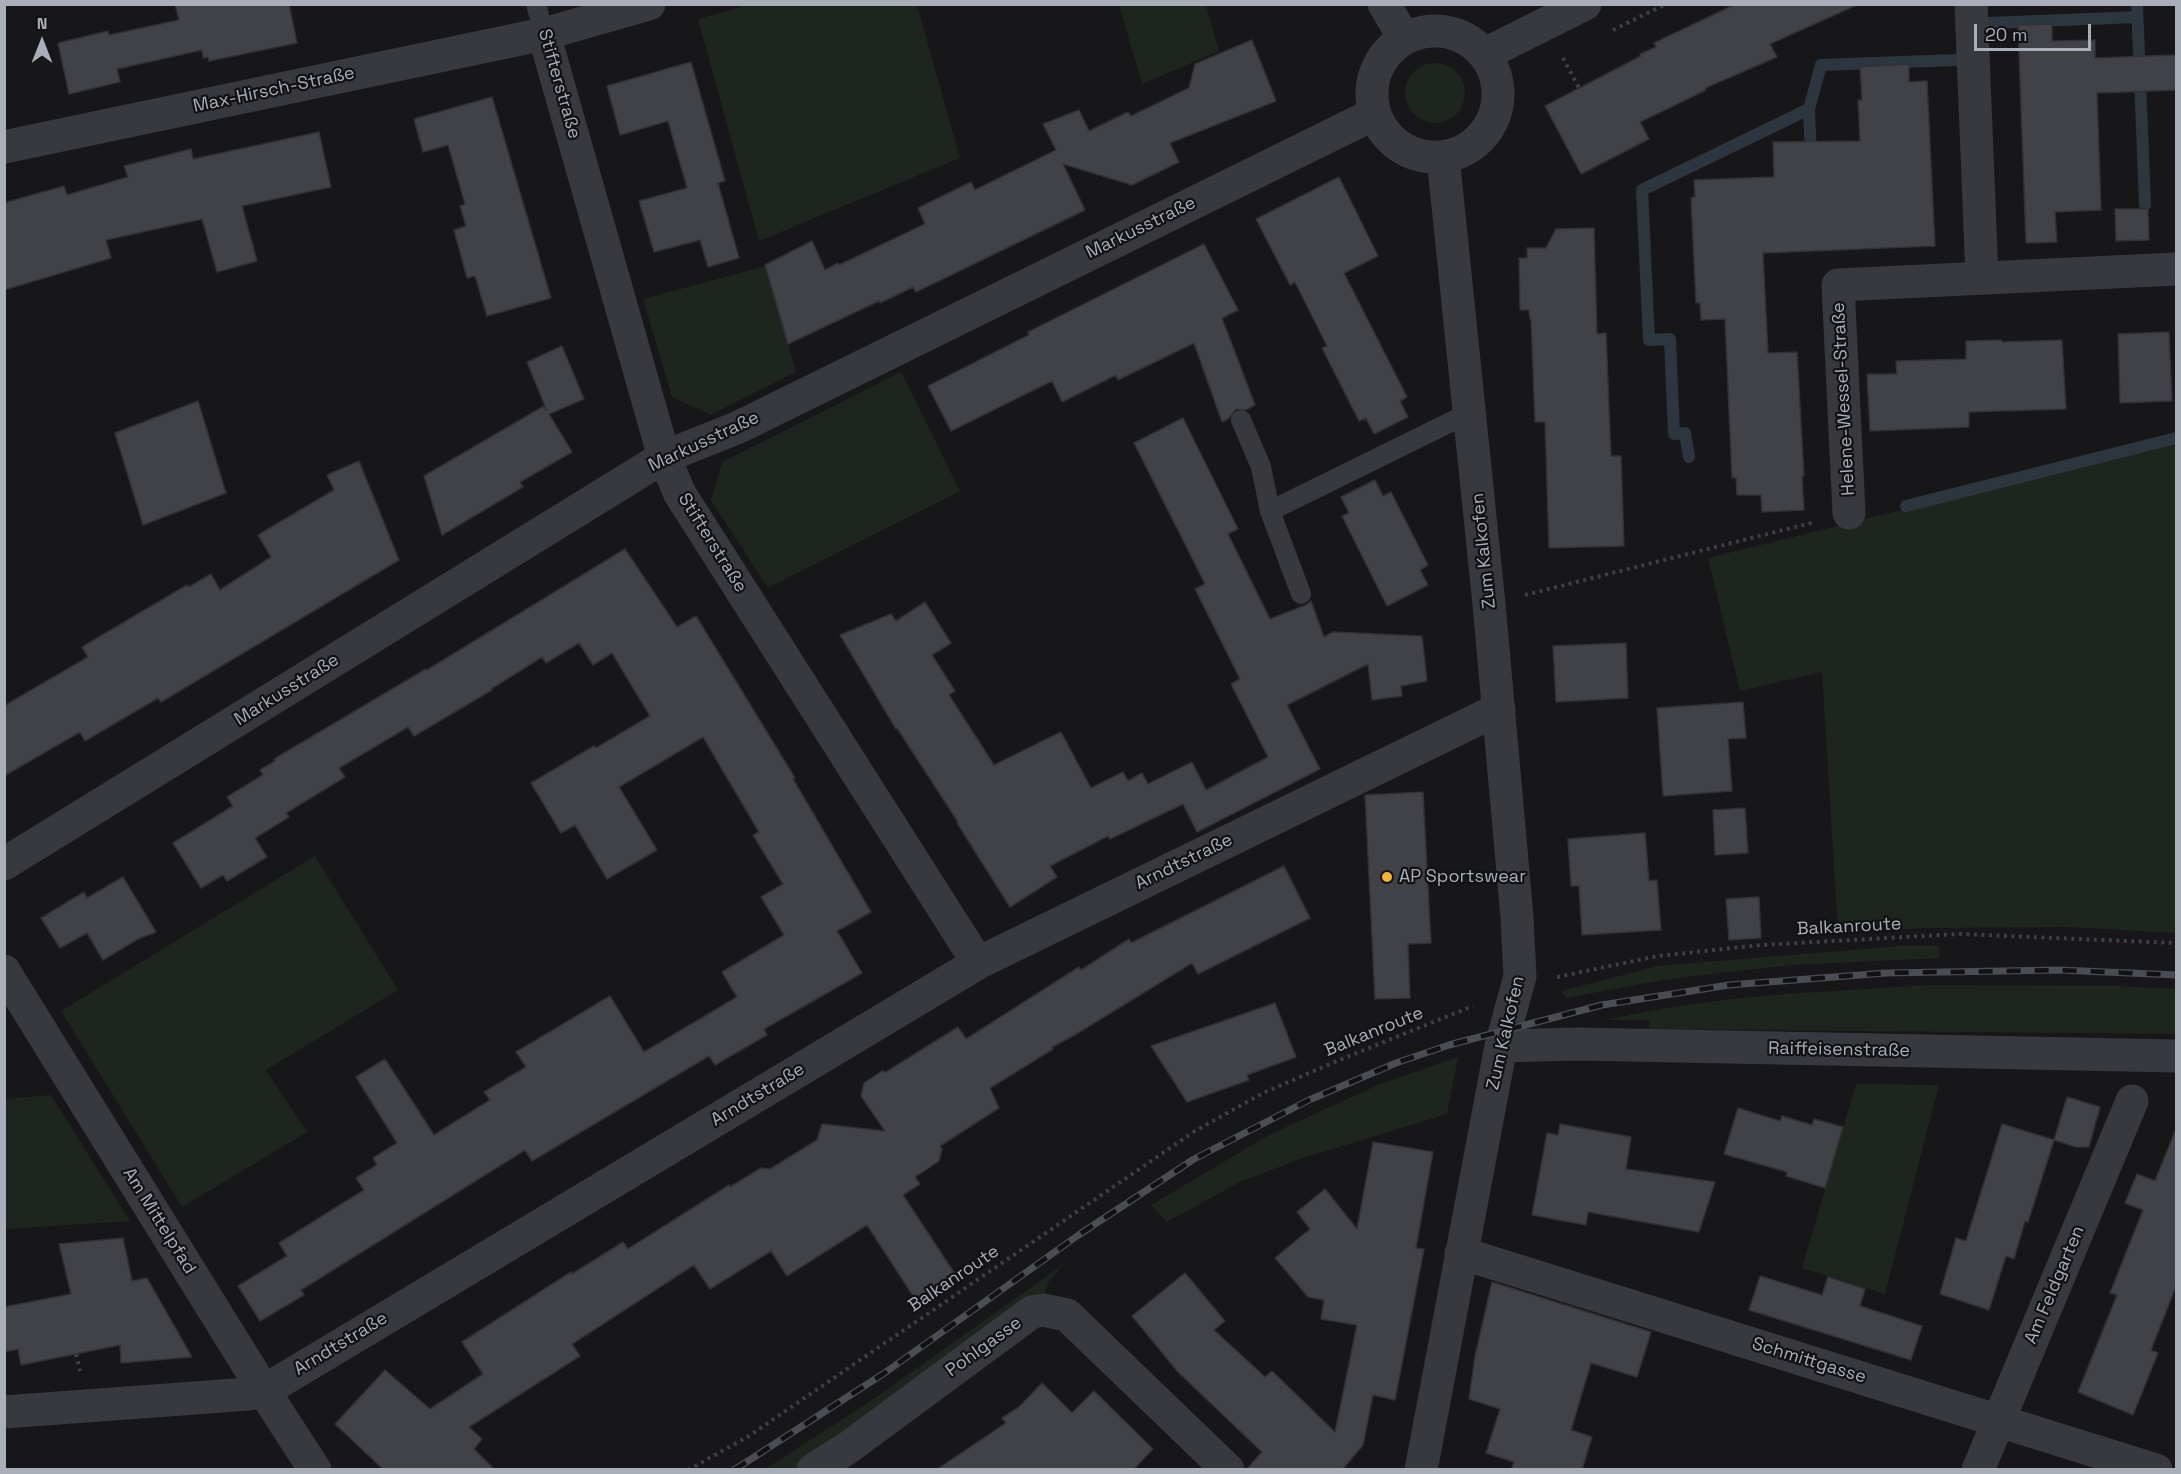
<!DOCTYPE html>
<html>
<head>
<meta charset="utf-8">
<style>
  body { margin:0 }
  #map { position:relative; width:2181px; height:1474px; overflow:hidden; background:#17171a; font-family:"Space Grotesk",sans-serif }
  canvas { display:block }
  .frame { position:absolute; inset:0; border:6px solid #a9aeb9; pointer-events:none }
  .north { position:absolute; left:12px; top:12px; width:60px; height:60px; -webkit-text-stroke:4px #121215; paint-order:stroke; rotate:0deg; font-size:16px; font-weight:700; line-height:24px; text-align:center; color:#a9aeb9 }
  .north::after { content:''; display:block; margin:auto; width:21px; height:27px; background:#a9aeb9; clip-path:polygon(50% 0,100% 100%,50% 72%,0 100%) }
  .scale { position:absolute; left:1974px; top:24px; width:117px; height:27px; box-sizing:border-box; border:3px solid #a9aeb9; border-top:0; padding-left:8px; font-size:18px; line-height:21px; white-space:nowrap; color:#a9aeb9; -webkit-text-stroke:4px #121215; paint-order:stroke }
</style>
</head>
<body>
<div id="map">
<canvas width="2181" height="1474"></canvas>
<div class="frame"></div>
<div class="north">N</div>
<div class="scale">20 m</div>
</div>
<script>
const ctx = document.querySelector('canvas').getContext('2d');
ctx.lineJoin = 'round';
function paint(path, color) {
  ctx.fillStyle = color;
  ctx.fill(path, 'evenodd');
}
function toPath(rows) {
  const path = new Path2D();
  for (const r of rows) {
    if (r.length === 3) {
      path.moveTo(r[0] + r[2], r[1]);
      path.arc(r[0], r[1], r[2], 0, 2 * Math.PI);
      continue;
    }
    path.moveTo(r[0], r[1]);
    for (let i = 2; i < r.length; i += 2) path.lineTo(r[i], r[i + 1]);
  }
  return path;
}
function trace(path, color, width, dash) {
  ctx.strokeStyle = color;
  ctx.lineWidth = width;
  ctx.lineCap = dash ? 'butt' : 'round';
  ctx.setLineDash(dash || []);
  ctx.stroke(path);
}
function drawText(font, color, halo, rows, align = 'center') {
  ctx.font = font + ' "Space Grotesk",sans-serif';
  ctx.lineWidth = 4.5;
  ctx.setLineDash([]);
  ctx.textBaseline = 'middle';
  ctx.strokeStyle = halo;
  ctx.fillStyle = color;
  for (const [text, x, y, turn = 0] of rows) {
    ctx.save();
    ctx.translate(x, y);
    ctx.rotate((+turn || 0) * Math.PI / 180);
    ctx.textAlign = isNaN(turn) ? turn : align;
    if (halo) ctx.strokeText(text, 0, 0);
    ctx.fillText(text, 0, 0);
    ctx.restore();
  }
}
paint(toPath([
  [751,4,917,5,960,158,759,241,698,19],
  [1119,5,1206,5,1219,51,1142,84],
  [1435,93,30],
  [766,266,796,372,711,415,672,397,643,299],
  [901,372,960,491,768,588,711,500,722,462],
  [2176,442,2176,933,2067,927,1923,928,1838,933,1822,672,1740,691,1708,558],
  [315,856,398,990,266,1070,307,1132,182,1207,61,1011],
  [1900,946,1939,946,1940,958,1792,965,1727,972,1663,980,1566,998,1561,991,1658,966],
  [1931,985,2116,986,2176,989,2176,1034,1649,1029,1649,1020,1604,1020,1666,1008,1731,999,1800,993],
  [1458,1057,1447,1114,1300,1159,1240,1182,1167,1222,1151,1205,1269,1135,1380,1084],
  [1856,1084,1939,1085,1885,1294,1802,1268],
  [51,1095,130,1221,5,1229,5,1099],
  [1065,1263,1049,1281,1044,1295,845,1437,795,1469,764,1470,878,1396]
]), '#1d251e');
trace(toPath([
  [2137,4,2145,205],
  [1989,23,2137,17],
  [1811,157,1809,109,1821,65,1957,60],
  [1689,457,1685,433,1674,434,1670,339,1649,340,1642,190,1809,109],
  [1906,506,2176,438]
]), '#2d363e', 12);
const building = toPath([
  [175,4,289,4,297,43,209,61,208,57,203,58,202,50,117,69,120,82,69,94,58,43,108,31,109,35,179,20,175,4],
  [1736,4,1859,4,1770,44,1777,57,1705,88,1706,90,1640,122,1649,139,1581,174,1545,106,1641,56,1640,54,1656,47,1654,43,1736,4],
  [2052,24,2052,41,2095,40,2095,58,2176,55,2176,90,2097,93,2101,210,2055,212,2057,242,2026,243,2018,25,2052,24],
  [1252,40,1276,101,1170,143,1179,162,1132,185,1063,164,1085,210,916,292,913,287,880,303,879,301,788,344,765,265,812,241,825,270,838,263,839,265,925,224,918,208,971,182,975,190,1056,150,1043,124,1079,110,1089,131,1128,112,1131,116,1189,88,1195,64,1252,40],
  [691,62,725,181,718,183,739,258,708,267,700,240,654,252,639,201,687,188,668,121,620,135,607,86,691,62],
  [1909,64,1909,82,1927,81,1935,246,1763,253,1768,353,1797,352,1804,476,1802,476,1804,510,1762,512,1761,495,1737,495,1736,478,1732,478,1725,319,1701,320,1700,303,1696,303,1691,198,1695,197,1694,180,1774,177,1773,142,1860,141,1858,100,1862,100,1860,67,1909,64],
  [492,97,551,298,487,316,475,276,467,278,454,230,466,226,460,206,465,204,448,145,423,152,414,119,492,97],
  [319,132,331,187,242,206,257,261,217,272,202,219,106,240,111,258,4,290,4,203,64,186,67,195,128,177,124,166,191,149,193,159,319,132],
  [1339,177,1378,256,1344,273,1407,397,1400,401,1408,417,1374,434,1366,418,1359,421,1322,348,1327,346,1295,282,1290,285,1256,219,1339,177],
  [2115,209,2148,209,2149,240,2116,241,2115,209],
  [1594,228,1597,334,1606,333,1611,456,1621,456,1624,546,1549,548,1545,422,1535,422,1531,319,1530,319,1529,310,1520,310,1519,258,1527,258,1527,248,1546,248,1556,229,1594,228],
  [1204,244,1238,310,1222,318,1255,405,1246,410,1236,409,1229,418,1222,422,1194,343,1118,380,1116,375,1062,402,1052,381,951,431,928,386,1029,335,1028,332,1204,244],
  [2169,332,2172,401,2120,403,2118,334,2169,332],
  [2001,340,2002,342,2062,340,2066,409,1969,412,1969,427,1870,431,1867,374,1897,374,1896,361,1966,359,1966,341,2001,340],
  [562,346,584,399,549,414,572,452,520,482,523,487,442,535,424,476,544,406,547,411,527,362,562,346],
  [198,401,226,493,143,525,115,433,198,401],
  [1183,418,1238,529,1228,534,1270,619,1306,605,1311,601,1324,637,1333,632,1422,636,1427,681,1401,686,1402,696,1372,700,1368,664,1287,705,1320,769,1197,832,1183,804,1110,839,1108,836,1050,866,1057,877,1010,907,957,823,958,822,897,728,896,729,840,635,891,614,896,621,925,602,951,643,932,655,955,691,949,695,994,765,1061,732,1091,788,1123,772,1128,781,1142,773,1148,784,1192,762,1206,790,1268,757,1231,684,1240,679,1195,589,1205,584,1134,443,1183,418],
  [359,461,399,560,161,702,158,698,85,741,80,732,4,776,4,706,88,657,82,647,187,585,189,587,211,574,220,590,271,557,258,535,334,490,327,475,359,461],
  [1375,480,1383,496,1391,492,1428,565,1420,570,1428,585,1387,606,1342,516,1349,513,1341,497,1375,480],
  [625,549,677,627,696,616,795,778,793,779,871,912,837,931,862,973,764,1029,767,1035,715,1065,709,1056,532,1161,525,1150,301,1290,304,1295,260,1321,238,1286,287,1256,279,1243,364,1190,356,1178,377,1165,373,1158,397,1143,356,1077,385,1059,434,1135,490,1100,484,1092,526,1067,516,1052,610,996,644,1052,737,997,722,972,784,935,761,897,783,884,753,835,759,832,703,737,619,787,657,850,607,879,575,825,561,833,531,783,594,746,596,748,650,716,612,653,593,665,579,643,546,663,542,657,491,689,492,690,414,736,408,727,339,768,345,777,286,813,289,817,255,838,267,857,227,881,223,875,201,888,173,843,233,806,227,797,263,775,260,770,275,761,274,759,426,669,427,670,625,549],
  [1626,643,1628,698,1556,702,1553,646,1626,643],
  [1743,702,1746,738,1728,739,1732,791,1663,796,1657,708,1743,702],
  [1423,792,1431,943,1408,944,1410,998,1375,999,1365,795,1423,792],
  [1745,808,1748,853,1715,855,1713,810,1745,808],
  [1645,833,1649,881,1657,880,1661,930,1582,935,1579,886,1571,886,1568,839,1645,833],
  [1284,866,1310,918,1198,974,1192,963,1073,1036,1052,1047,1053,1049,990,1088,999,1108,940,1146,942,1149,939,1161,915,1177,920,1184,903,1195,955,1274,915,1299,867,1225,787,1276,771,1251,710,1289,694,1265,572,1344,580,1356,469,1427,482,1439,474,1449,495,1470,384,1470,335,1424,385,1370,430,1409,483,1374,462,1342,571,1272,572,1274,623,1242,628,1249,729,1185,730,1187,761,1168,770,1169,817,1140,822,1124,885,1131,861,1096,864,1083,882,1071,886,1072,958,1027,966,1039,1079,967,1081,970,1129,939,1131,943,1284,866],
  [123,877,156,932,138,939,103,960,87,933,60,948,41,918,84,892,87,898,123,877],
  [1759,897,1761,938,1729,940,1726,899,1759,897],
  [1275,1003,1296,1057,1247,1075,1249,1080,1187,1102,1151,1046,1275,1003],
  [2067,1097,2100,1107,2089,1147,2076,1147,2054,1140,2067,1097],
  [1738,1108,1780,1121,1782,1116,1812,1125,1814,1119,1843,1127,1825,1188,1786,1176,1787,1172,1724,1154,1738,1108],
  [1560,1124,1631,1137,1626,1169,1715,1182,1699,1232,1588,1212,1586,1225,1532,1215,1547,1133,1558,1135,1560,1124],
  [2002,1124,2054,1140,2028,1222,2025,1221,2014,1259,2006,1256,1989,1310,1940,1294,1956,1238,1966,1241,2002,1124],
  [2175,1131,2176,1131,2176,1286,2151,1350,2158,1353,2133,1415,2078,1392,2117,1295,2110,1293,2143,1210,2125,1203,2137,1174,2155,1181,2175,1131],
  [1373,1142,1433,1152,1416,1248,1424,1249,1395,1400,1373,1395,1363,1445,1342,1470,1246,1470,1262,1452,1178,1372,1132,1316,1185,1273,1225,1321,1214,1330,1265,1377,1272,1371,1335,1432,1357,1325,1321,1319,1324,1300,1308,1297,1275,1258,1310,1229,1297,1212,1325,1189,1357,1229,1373,1142],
  [123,1238,132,1281,147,1278,192,1357,121,1363,120,1345,21,1365,18,1349,4,1352,4,1307,71,1294,59,1244,123,1238],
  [1760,1276,1822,1295,1828,1277,1865,1289,1860,1306,1922,1326,1911,1360,1749,1310,1760,1276],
  [1492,1282,1651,1332,1637,1377,1591,1363,1571,1430,1592,1437,1582,1470,1511,1470,1514,1462,1486,1453,1500,1409,1469,1399,1475,1356,1492,1282],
  [1042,1383,1072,1413,1094,1391,1153,1449,1133,1470,936,1470,1006,1423,1002,1418,1019,1407,1042,1383]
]);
paint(building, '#414247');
trace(building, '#313136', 1.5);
trace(toPath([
  [1613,30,1666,4],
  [1563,58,1579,88],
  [1525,595,1815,522],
  [1557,977,1658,956,1761,945,1959,934,2176,943],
  [76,1354,80,1371],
  [688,1470,749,1436,1195,1131,1263,1093,1337,1061,1473,1006]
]), '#3e4046', 4, [3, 4.5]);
trace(toPath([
  [536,4,544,34],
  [1241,420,1261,467,1270,511,1301,594],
  [1270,511,1469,413]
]), '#38393f', 20);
trace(toPath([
  [1971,4,1982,278],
  [544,34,664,457,680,494,978,963],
  [1485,54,1585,4],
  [4,147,544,34,649,4],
  [1849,513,1838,285,2176,269],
  [4,864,664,457,739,427,1374,114],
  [4,971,264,1391,315,1470],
  [1461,1253,2156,1470],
  [4,1412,249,1394,264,1391,978,963,1499,709],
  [813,1470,849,1447,1032,1312,1043,1310,1067,1315,1228,1470],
  [1978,1470,2132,1101]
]), '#38393f', 33);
trace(toPath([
  [1384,4,1404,38],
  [1435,94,63],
  [1501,1046,1578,1044,2176,1056],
  [1421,1470,1501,1046,1520,976,1517,917,1489,604,1443,157]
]), '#38393f', 33);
const rail = toPath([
  [734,1470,883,1374,1080,1234,1194,1159,1309,1100,1396,1063,1449,1045,1602,1005,1729,985,1886,973,2059,970,2176,975]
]);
trace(rail, '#4b4d54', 7);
trace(rail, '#121215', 4.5, [14]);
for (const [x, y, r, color] of [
  [1387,877,6,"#f4b535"]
]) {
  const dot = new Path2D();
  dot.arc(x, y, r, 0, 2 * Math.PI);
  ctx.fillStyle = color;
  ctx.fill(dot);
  trace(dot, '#121215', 2);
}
drawText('18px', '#a9aeb9', '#121215', [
  ["Stifterstraße",559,84,74],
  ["Max-Hirsch-Straße",274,90,-12],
  ["Markusstraße",1141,228,-26],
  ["Helene-Wessel-Straße",1844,399,-93],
  ["Markusstraße",704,442,-25],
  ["Stifterstraße",712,543,58],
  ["Zum Kalkofen",1484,551,-96],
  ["Markusstraße",287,690,-32],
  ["Arndtstraße",1184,862,-26],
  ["Balkanroute",1849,927,-3],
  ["Balkanroute",1374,1032,-22],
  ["Zum Kalkofen",1506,1033,-77],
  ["Raiffeisenstraße",1839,1050,1],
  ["Arndtstraße",758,1095,-31],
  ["Am Mittelpfad",159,1221,58],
  ["Balkanroute",954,1279,-34],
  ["Am Feldgarten",2055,1285,-67],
  ["Arndtstraße",341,1344,-31],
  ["Pohlgasse",984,1347,-36],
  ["Schmittgasse",1809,1361,17]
]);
drawText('18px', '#a9aeb9', '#121215', [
  ["AP Sportswear",1399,877]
], 'left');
</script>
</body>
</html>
